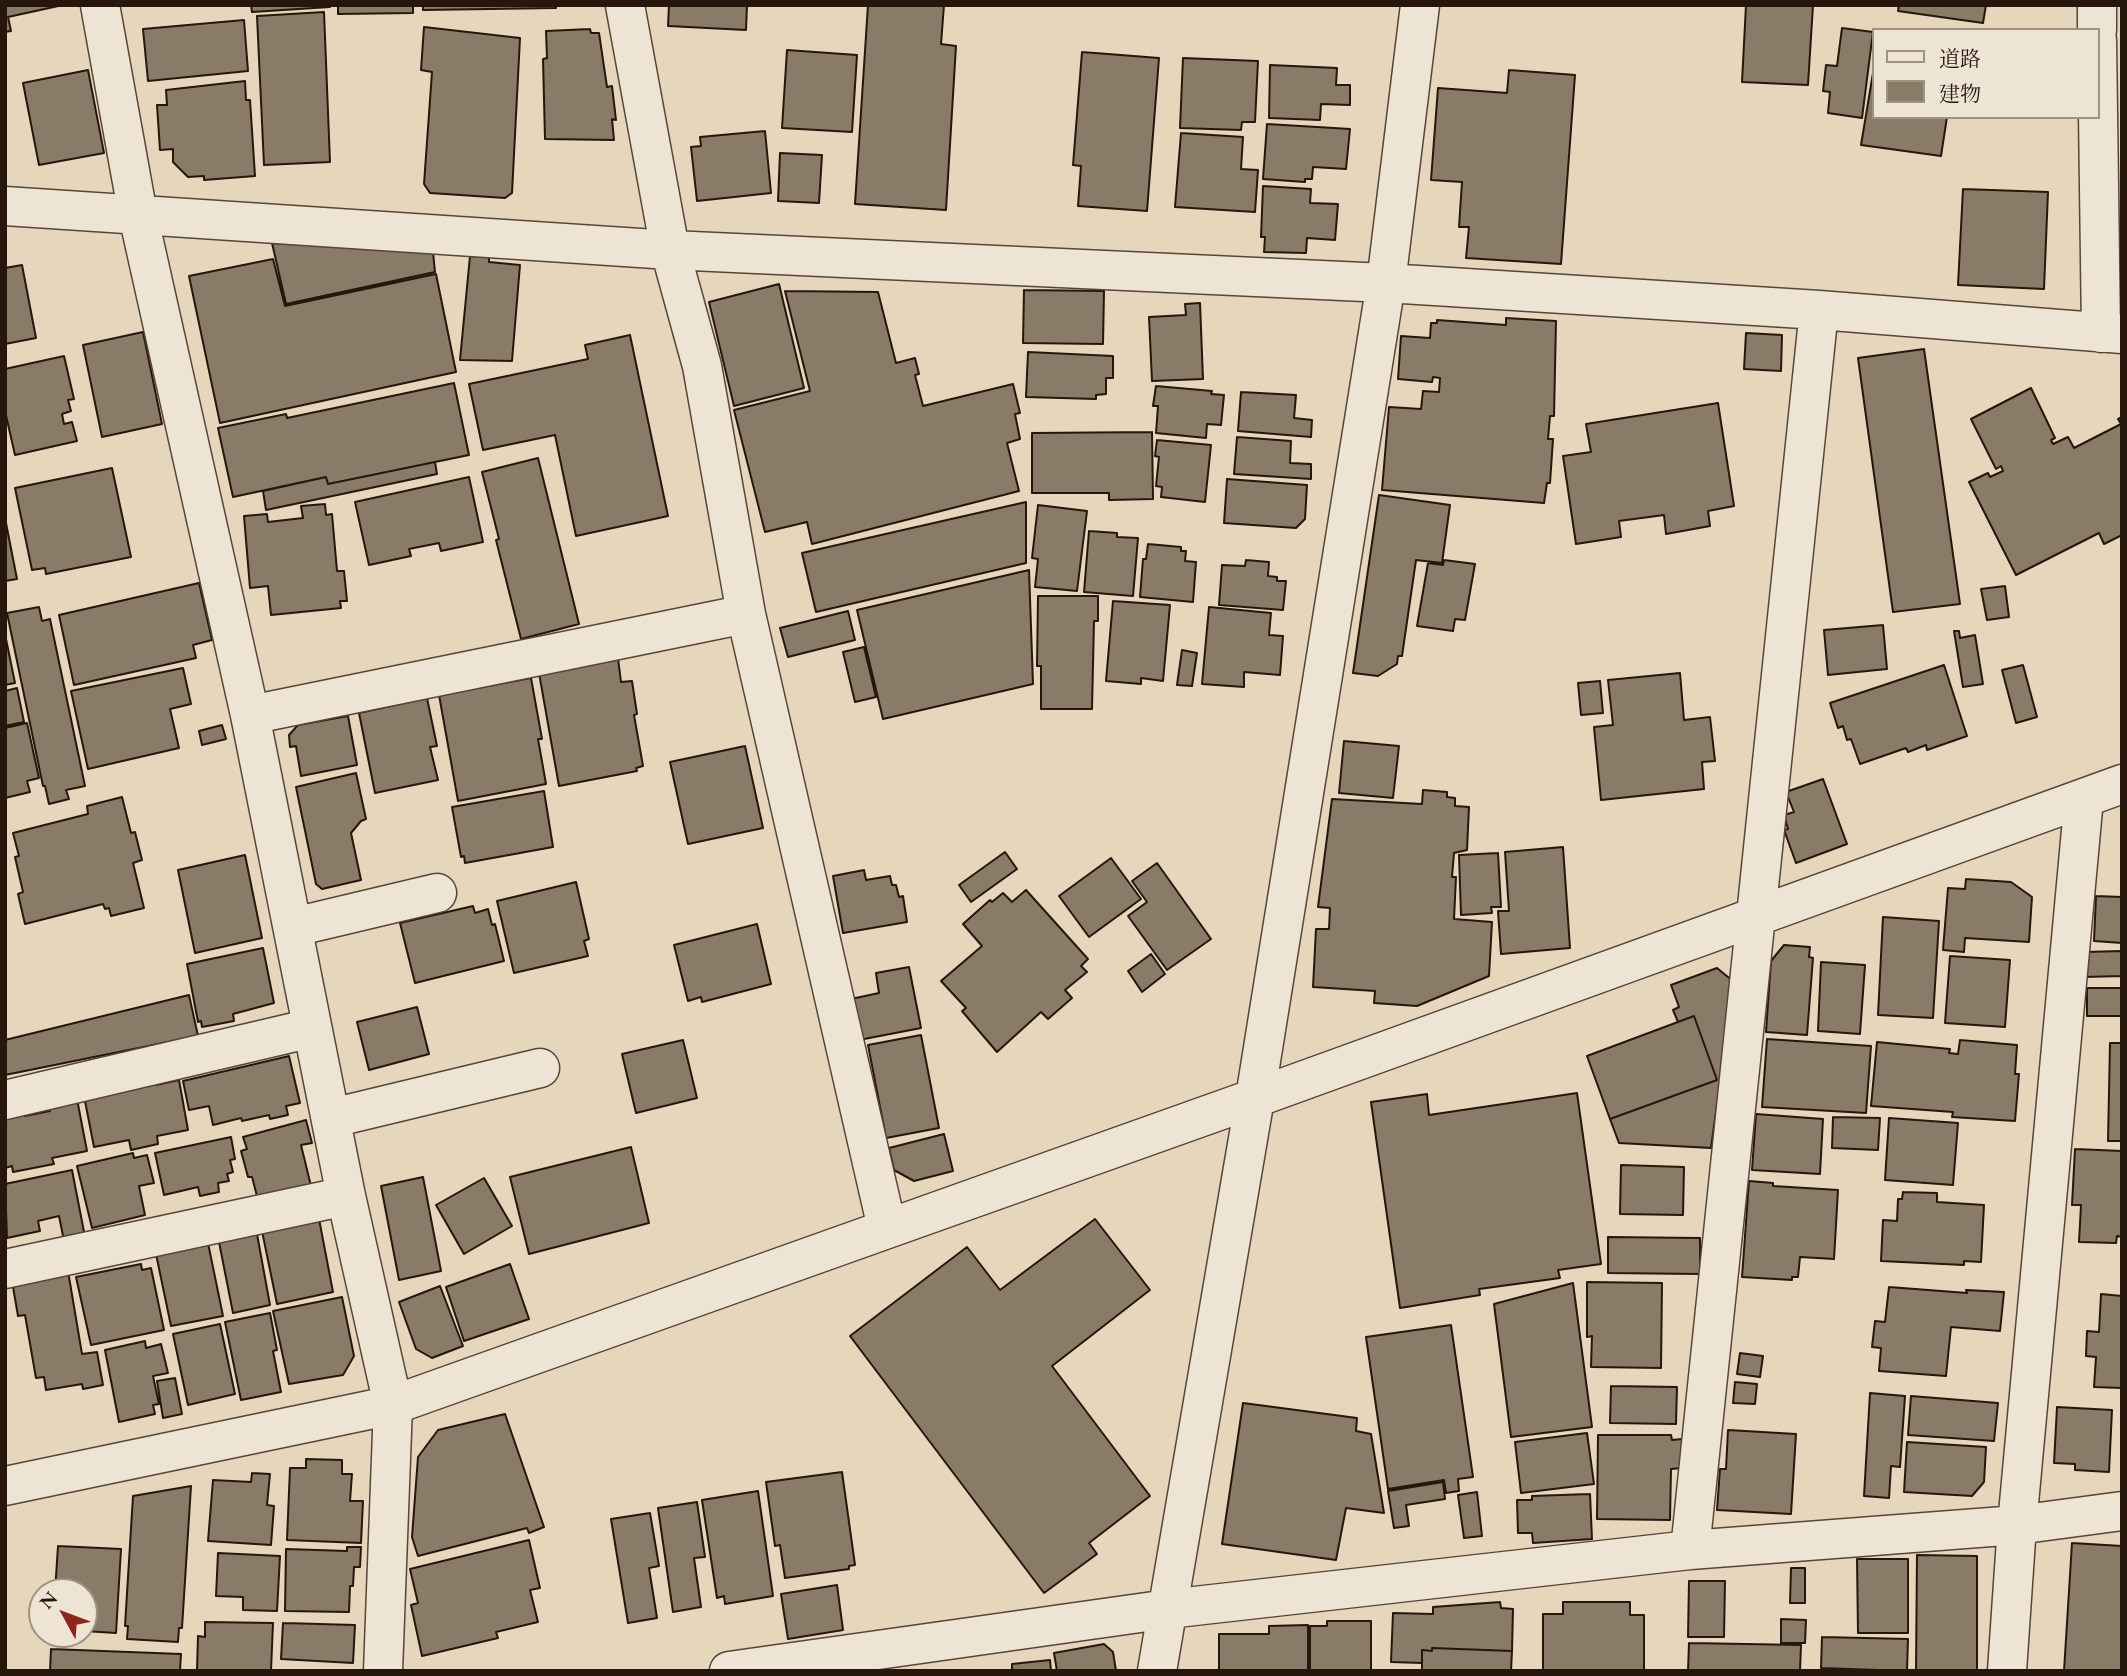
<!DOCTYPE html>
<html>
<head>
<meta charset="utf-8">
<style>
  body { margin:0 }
  #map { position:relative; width:2127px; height:1676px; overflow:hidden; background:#e5d6bc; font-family:"EB Garamond","Noto Serif JP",serif }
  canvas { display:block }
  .frame { position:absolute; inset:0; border:7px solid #27160c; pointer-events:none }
  .legend { position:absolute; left:1872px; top:28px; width:228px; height:91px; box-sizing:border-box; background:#eee4d3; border:2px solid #9e9283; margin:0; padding:9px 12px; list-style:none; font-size:21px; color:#27160c }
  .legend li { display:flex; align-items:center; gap:14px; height:35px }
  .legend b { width:35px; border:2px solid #9e9283 }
  .north { position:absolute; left:28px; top:1578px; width:70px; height:70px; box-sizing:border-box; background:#eee4d3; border:2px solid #9e9283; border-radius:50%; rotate:311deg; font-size:19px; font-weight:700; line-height:28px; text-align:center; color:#27160c }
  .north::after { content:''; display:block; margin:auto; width:24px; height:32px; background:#8f2418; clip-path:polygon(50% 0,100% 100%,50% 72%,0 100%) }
</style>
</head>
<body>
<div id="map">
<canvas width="2127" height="1676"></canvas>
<div class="frame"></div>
<ul class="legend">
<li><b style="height:9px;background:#eee4d3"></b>道路</li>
<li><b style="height:19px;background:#8a7a68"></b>建物</li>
</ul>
<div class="north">N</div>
</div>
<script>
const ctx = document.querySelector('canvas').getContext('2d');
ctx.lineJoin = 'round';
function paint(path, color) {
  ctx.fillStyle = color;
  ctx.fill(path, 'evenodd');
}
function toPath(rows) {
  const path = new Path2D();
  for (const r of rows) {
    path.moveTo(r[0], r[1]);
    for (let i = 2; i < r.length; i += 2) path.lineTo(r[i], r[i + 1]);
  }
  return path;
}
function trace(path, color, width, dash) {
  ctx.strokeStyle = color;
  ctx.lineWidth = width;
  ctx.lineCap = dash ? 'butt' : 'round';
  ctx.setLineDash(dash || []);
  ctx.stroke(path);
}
const building = toPath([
  [5,5,63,5,8,17,11,31,5,32,5,5],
  [251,5,330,5,330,7,252,12,251,5],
  [338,5,413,5,413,13,338,14,338,5],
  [423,5,556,5,556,8,423,10,423,5],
  [669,5,747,5,746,30,668,26,669,5],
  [868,5,944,5,941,44,956,46,946,210,855,204,868,5],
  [1746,5,1813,5,1808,85,1742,82,1746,5],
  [1899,5,1986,5,1983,23,1898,11,1899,5],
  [324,12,330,162,264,165,257,16,324,12],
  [244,20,248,71,148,81,143,29,244,20],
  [424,27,520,38,512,193,505,198,430,193,424,184,432,72,421,70,424,27],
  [1842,28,1873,32,1862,118,1828,113,1830,92,1823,91,1826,65,1837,66,1842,28],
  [590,29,591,33,599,33,607,87,612,86,616,120,612,119,614,140,545,139,543,59,547,58,546,31,590,29],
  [787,50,857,55,852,132,782,128,787,50],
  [1082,52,1159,58,1147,211,1078,206,1081,166,1073,165,1082,52],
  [1183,58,1258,61,1255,122,1242,122,1241,130,1180,128,1183,58],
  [1270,65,1337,68,1336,85,1350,85,1350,105,1321,104,1320,120,1269,118,1270,65],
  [88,70,104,153,39,165,23,83,88,70],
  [1509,70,1575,75,1561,264,1466,258,1469,227,1459,227,1462,182,1431,180,1438,88,1507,93,1509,70],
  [1873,73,1873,117,1947,117,1941,156,1861,145,1873,73],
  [245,81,246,100,250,100,255,176,204,180,204,176,188,177,173,162,173,149,160,150,157,105,167,105,166,90,245,81],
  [1267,124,1350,129,1346,169,1313,167,1312,179,1305,179,1305,182,1263,179,1267,124],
  [765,131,771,193,697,201,691,147,701,146,700,137,765,131],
  [1181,133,1243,137,1241,169,1258,170,1255,212,1175,207,1181,133],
  [780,153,822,155,819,203,778,201,780,153],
  [1263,186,1311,189,1310,203,1338,204,1335,240,1307,238,1306,253,1264,252,1265,237,1261,237,1263,186],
  [1963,189,2048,192,2044,289,1958,285,1963,189],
  [272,243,433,252,435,272,286,304,272,243],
  [470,256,489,257,489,262,520,265,512,361,460,360,470,256],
  [273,259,285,306,436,274,456,372,220,423,189,276,273,259],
  [22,265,36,338,5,344,5,268,22,265],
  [779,284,804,388,734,406,709,302,779,284],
  [1024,290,1104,291,1103,344,1023,343,1024,290],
  [785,291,878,292,896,363,915,358,919,374,915,375,923,406,1013,384,1020,413,1015,414,1020,439,1007,443,1019,491,812,544,807,522,765,532,734,410,810,391,785,291],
  [1200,303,1203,379,1152,381,1149,317,1186,315,1185,304,1200,303],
  [1506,318,1556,321,1554,416,1550,416,1548,439,1553,439,1550,483,1547,483,1544,503,1382,490,1389,407,1421,409,1423,391,1439,392,1440,378,1433,377,1432,382,1398,379,1401,336,1430,338,1431,323,1437,323,1437,320,1506,325,1506,318],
  [143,332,162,424,102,437,83,345,143,332],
  [1746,333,1782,335,1781,371,1744,369,1746,333],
  [630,335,668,516,576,536,555,435,483,450,469,384,588,359,585,345,630,335],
  [1924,349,1960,604,1893,612,1858,358,1924,349],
  [1028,352,1113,356,1113,378,1106,378,1106,394,1096,395,1096,399,1026,397,1028,352],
  [64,356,74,399,68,400,71,411,62,414,64,424,72,422,77,441,15,455,5,411,5,369,64,356],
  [454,383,469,455,328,484,326,477,233,497,218,428,286,414,287,418,454,383],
  [1156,386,1212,391,1211,394,1224,395,1221,425,1207,424,1206,438,1156,433,1158,406,1153,406,1156,386],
  [2031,388,2055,438,2051,440,2053,444,2068,437,2074,448,2121,424,2118,419,2122,417,2122,535,2104,544,2099,533,2016,575,1969,482,1988,473,1990,477,2003,471,2001,466,1996,469,1971,419,2031,388],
  [1241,392,1296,395,1294,418,1312,420,1311,437,1238,431,1241,392],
  [1718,403,1734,506,1708,511,1710,526,1666,534,1664,515,1619,521,1621,537,1576,544,1563,456,1591,452,1586,424,1718,403],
  [1152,432,1153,499,1109,500,1109,493,1032,493,1032,433,1152,432],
  [1237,437,1291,441,1290,463,1311,464,1311,479,1234,474,1237,437],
  [1157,440,1211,445,1205,502,1161,497,1162,487,1156,486,1159,457,1155,456,1157,440],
  [538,458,579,624,521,639,496,540,499,539,482,472,538,458],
  [435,462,437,474,266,510,263,491,326,477,328,484,435,462],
  [112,468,131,557,46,574,45,568,32,570,15,488,112,468],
  [469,477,483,542,441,551,439,543,409,549,411,556,369,565,355,502,469,477],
  [1227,479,1307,485,1305,519,1296,528,1224,523,1227,479],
  [1379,495,1450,505,1442,563,1416,560,1402,656,1398,656,1397,664,1378,676,1353,673,1379,495],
  [1026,502,1026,563,816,612,802,553,1026,502],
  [325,504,326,515,332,514,337,571,344,571,347,601,340,601,341,608,271,615,268,586,250,588,244,516,267,514,268,522,303,518,301,506,325,504],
  [1038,505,1087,511,1077,591,1035,587,1038,559,1032,558,1038,505],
  [5,518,17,579,5,581,5,518],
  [1089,531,1117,533,1117,537,1138,538,1133,596,1084,592,1089,531],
  [1148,544,1181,547,1181,551,1186,551,1185,561,1196,562,1193,602,1140,597,1143,559,1146,559,1148,544],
  [1246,560,1269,562,1268,576,1277,577,1277,581,1286,581,1283,610,1219,605,1222,565,1245,566,1246,560],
  [1444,560,1475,564,1465,620,1455,619,1453,631,1417,626,1428,563,1443,565,1444,560],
  [1029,570,1033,684,883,719,857,610,1029,570],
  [199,583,212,640,193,645,196,658,74,685,59,615,199,583],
  [2005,586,2009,617,1987,620,1981,589,2005,586],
  [1038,596,1098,596,1098,621,1094,621,1092,709,1041,709,1041,666,1037,666,1038,596],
  [1113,601,1170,605,1163,681,1141,678,1141,684,1106,681,1113,601],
  [39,607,42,621,50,619,85,786,66,790,69,799,49,804,45,786,43,786,7,613,39,607],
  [1209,607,1271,613,1269,635,1283,636,1280,675,1244,672,1244,687,1202,684,1209,607],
  [848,611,855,640,788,657,780,628,848,611],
  [1883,625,1887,669,1828,675,1824,630,1883,625],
  [1954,631,1959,631,1960,638,1975,635,1983,684,1963,687,1954,631],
  [5,634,15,683,5,685,5,634],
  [864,647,876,697,855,702,843,652,864,647],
  [1182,650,1197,653,1192,686,1177,685,1182,650],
  [618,658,621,682,632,681,637,714,634,715,643,766,636,768,637,771,559,786,539,673,618,658],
  [1944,665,1967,736,1927,750,1926,745,1908,752,1906,748,1860,764,1851,739,1847,740,1843,726,1838,728,1830,703,1944,665],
  [2023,665,2037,717,2016,723,2002,670,2023,665],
  [183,668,191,704,170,709,179,748,88,769,71,691,183,668],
  [1680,673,1684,720,1710,717,1715,761,1702,762,1704,789,1601,800,1594,727,1613,725,1608,680,1680,673],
  [531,678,542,739,538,739,546,784,458,801,439,695,531,678],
  [1600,681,1603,713,1581,715,1578,683,1600,681],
  [17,688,24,722,5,726,5,691,17,688],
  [427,698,437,746,430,747,438,780,375,793,359,713,427,698],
  [348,716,357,765,301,776,296,746,290,747,289,735,298,725,348,716],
  [27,723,39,778,27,781,30,792,5,798,5,728,27,723],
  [222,725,226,739,202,745,199,731,222,725],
  [1344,741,1399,746,1393,798,1339,793,1344,741],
  [745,746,763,828,688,844,670,762,745,746],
  [356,773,366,819,361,821,351,833,361,880,322,889,316,884,296,787,356,773],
  [1823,779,1847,844,1796,863,1784,830,1788,829,1784,815,1794,812,1786,792,1823,779],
  [1423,790,1447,792,1447,797,1455,798,1455,806,1469,807,1467,850,1454,853,1452,877,1456,877,1454,919,1492,922,1489,976,1417,1006,1374,1003,1375,991,1313,987,1316,929,1329,929,1330,908,1318,907,1332,799,1422,804,1423,790],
  [544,791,553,847,465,863,464,856,461,857,452,807,544,791],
  [122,797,131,833,135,832,142,860,133,863,144,908,111,916,109,908,105,909,103,904,25,924,18,894,23,892,15,857,19,856,13,833,88,814,87,806,122,797],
  [1563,847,1570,948,1501,954,1498,911,1509,911,1505,852,1563,847],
  [1005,852,1017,869,971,902,959,885,1005,852],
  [1498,853,1501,907,1491,907,1492,913,1461,915,1459,855,1498,853],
  [245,855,262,938,195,953,178,870,245,855],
  [1111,858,1141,899,1089,937,1059,896,1111,858],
  [1157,863,1211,939,1167,970,1128,916,1147,902,1132,881,1157,863],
  [864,870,866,880,890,876,892,885,896,885,899,897,903,896,907,922,843,933,833,876,864,870],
  [1966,879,2011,882,2032,897,2029,942,1965,938,1964,952,1943,950,1948,888,1965,889,1966,879],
  [576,882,589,939,584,941,588,956,514,973,497,901,576,882],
  [1026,890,1088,959,1081,966,1087,972,1065,990,1072,998,1048,1019,1041,1012,997,1052,962,1011,966,1008,941,981,982,946,963,924,990,900,992,902,1003,893,1012,902,1026,890],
  [2096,896,2122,897,2122,943,2094,941,2096,896],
  [473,906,475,913,488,909,492,925,495,924,504,961,415,983,400,923,473,906],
  [1883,917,1939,921,1933,1018,1878,1015,1883,917],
  [757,924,771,984,702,1002,701,997,688,1001,674,945,757,924],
  [1784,945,1810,947,1809,957,1813,958,1807,1035,1766,1032,1771,961,1784,945],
  [263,948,274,1003,233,1014,234,1021,202,1027,201,1021,198,1022,187,964,263,948],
  [2122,951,2122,983,2122,976,2084,977,2084,952,2122,951],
  [1151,954,1165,974,1142,992,1128,971,1151,954],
  [1950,956,2010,960,2005,1027,1945,1023,1950,956],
  [1821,962,1865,965,1860,1034,1818,1031,1821,962],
  [909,967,921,1028,859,1040,851,999,879,993,876,973,909,967],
  [1717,968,1734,982,1711,1148,1619,1143,1610,1119,1717,1080,1694,1016,1678,1022,1673,1010,1679,1007,1671,985,1717,968],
  [2087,988,2122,988,2122,1020,2121,1016,2087,1016,2087,988],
  [189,995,198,1036,5,1075,5,1040,189,995],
  [417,1007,429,1054,369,1070,357,1022,417,1007],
  [1694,1016,1717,1080,1610,1119,1587,1056,1694,1016],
  [921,1035,939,1128,886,1138,868,1045,921,1035],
  [1767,1039,1871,1046,1866,1113,1762,1107,1767,1039],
  [683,1040,697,1098,636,1113,622,1054,683,1040],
  [1960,1040,2017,1045,2015,1074,2019,1074,2015,1121,1952,1117,1953,1112,1871,1106,1877,1042,1950,1049,1949,1053,1958,1054,1960,1040],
  [2110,1043,2122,1043,2122,1141,2108,1141,2110,1043],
  [289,1056,300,1103,286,1106,288,1115,270,1119,269,1115,242,1121,241,1118,213,1125,209,1106,189,1110,183,1081,289,1056],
  [179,1080,188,1130,157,1136,158,1144,131,1150,129,1140,94,1147,84,1096,155,1082,156,1085,179,1080],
  [1577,1093,1601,1264,1558,1270,1560,1278,1479,1289,1480,1295,1400,1308,1371,1102,1427,1094,1429,1115,1577,1093],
  [77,1099,87,1151,52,1158,54,1164,13,1172,12,1166,5,1168,5,1119,13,1117,24,1109,25,1116,50,1111,48,1105,77,1099],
  [1756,1114,1823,1119,1820,1174,1752,1170,1756,1114],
  [1833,1117,1880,1118,1878,1150,1832,1148,1833,1117],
  [1889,1118,1958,1123,1953,1185,1885,1180,1889,1118],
  [306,1120,312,1143,301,1145,311,1186,257,1196,252,1177,248,1177,241,1151,247,1149,243,1137,306,1120],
  [944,1134,953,1171,914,1181,894,1170,889,1148,944,1134],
  [231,1137,235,1159,230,1160,233,1172,227,1174,229,1181,218,1183,219,1192,200,1196,198,1187,164,1195,155,1153,231,1137],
  [631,1147,649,1223,529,1254,510,1177,631,1147],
  [2075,1149,2122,1151,2122,1237,2117,1236,2116,1243,2079,1242,2081,1205,2072,1205,2075,1149],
  [133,1153,134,1158,147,1155,154,1183,139,1186,145,1215,92,1228,77,1166,133,1153],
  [1621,1165,1684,1167,1683,1215,1620,1214,1621,1165],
  [72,1170,85,1237,64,1241,59,1216,38,1221,40,1231,7,1238,5,1184,72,1170],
  [423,1177,441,1271,399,1280,381,1186,423,1177],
  [484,1178,512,1226,464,1254,436,1205,484,1178],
  [1749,1181,1773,1183,1773,1186,1838,1190,1834,1259,1800,1257,1798,1277,1792,1277,1792,1280,1742,1277,1749,1181],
  [1903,1192,1937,1193,1937,1202,1984,1205,1981,1262,1964,1261,1964,1265,1881,1261,1883,1220,1897,1221,1898,1199,1902,1199,1903,1192],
  [319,1219,333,1292,277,1304,262,1231,319,1219],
  [1095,1219,1150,1290,1052,1366,1150,1496,1089,1543,1097,1554,1044,1593,850,1336,967,1247,1000,1290,1095,1219],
  [257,1234,270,1305,233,1313,219,1242,257,1234],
  [1608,1237,1700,1238,1700,1274,1608,1273,1608,1237],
  [208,1243,223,1316,171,1326,156,1254,208,1243],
  [141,1264,142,1270,151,1268,164,1330,91,1345,76,1277,141,1264],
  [510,1264,529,1319,464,1341,446,1287,510,1264],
  [68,1271,82,1354,97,1352,103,1385,83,1389,82,1384,46,1390,44,1377,36,1378,25,1315,18,1316,12,1281,68,1271],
  [1587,1282,1662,1283,1661,1368,1591,1367,1592,1336,1587,1337,1587,1282],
  [1573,1283,1592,1427,1511,1437,1494,1304,1573,1283],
  [440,1286,463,1346,432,1358,416,1349,399,1302,440,1286],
  [1889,1287,1967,1293,1966,1290,2004,1292,2000,1331,1951,1327,1946,1376,1879,1371,1881,1348,1872,1347,1875,1321,1885,1322,1889,1287],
  [2101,1294,2122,1296,2122,1388,2094,1387,2096,1357,2086,1356,2087,1331,2099,1332,2101,1294],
  [342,1297,354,1356,343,1375,289,1384,273,1311,342,1297],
  [270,1313,277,1350,273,1351,281,1392,241,1400,225,1322,270,1313],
  [220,1324,235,1394,188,1405,173,1334,220,1324],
  [1451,1325,1473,1477,1458,1479,1459,1491,1446,1493,1444,1480,1388,1489,1366,1337,1451,1325],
  [145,1341,146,1348,161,1344,168,1373,153,1376,159,1404,153,1405,155,1414,119,1422,105,1350,145,1341],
  [1740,1353,1763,1356,1760,1377,1737,1374,1740,1353],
  [175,1378,182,1414,163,1418,157,1381,175,1378],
  [1735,1382,1757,1384,1755,1404,1733,1403,1735,1382],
  [1611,1386,1677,1387,1676,1424,1610,1423,1611,1386],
  [1870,1393,1905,1396,1900,1467,1891,1466,1889,1498,1864,1496,1870,1393],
  [1911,1396,1998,1403,1994,1441,1908,1435,1911,1396],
  [1243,1403,1357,1418,1356,1431,1371,1434,1384,1513,1346,1508,1336,1560,1222,1544,1243,1403],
  [2057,1407,2112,1410,2109,1472,2075,1470,2075,1464,2054,1463,2057,1407],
  [505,1414,544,1527,529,1533,527,1528,418,1556,412,1537,418,1457,438,1430,505,1414],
  [1728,1430,1796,1434,1791,1514,1717,1510,1720,1469,1726,1469,1728,1430],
  [1587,1433,1594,1484,1521,1493,1515,1442,1587,1433],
  [1598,1435,1671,1435,1672,1440,1682,1439,1682,1468,1671,1469,1670,1520,1597,1519,1598,1435],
  [1907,1442,1986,1447,1984,1482,1972,1496,1904,1492,1907,1442],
  [306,1459,342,1460,342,1474,352,1474,350,1501,363,1501,361,1543,287,1540,290,1468,306,1468,306,1459],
  [842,1472,855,1565,849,1566,849,1569,785,1578,780,1545,775,1546,766,1482,842,1472],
  [252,1473,270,1474,267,1505,274,1506,271,1545,208,1541,213,1480,251,1482,252,1473],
  [1443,1482,1445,1499,1406,1505,1409,1526,1394,1528,1388,1491,1443,1482],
  [191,1486,182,1628,179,1628,178,1642,127,1639,128,1626,125,1626,133,1496,191,1486],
  [758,1491,773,1596,725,1604,724,1596,717,1598,702,1500,758,1491],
  [1477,1492,1482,1536,1464,1538,1458,1495,1477,1492],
  [1590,1494,1592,1539,1533,1543,1532,1533,1518,1533,1517,1500,1532,1500,1532,1496,1590,1494],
  [697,1502,705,1557,694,1558,701,1607,673,1612,658,1508,697,1502],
  [650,1513,659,1566,649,1568,657,1618,628,1623,611,1519,650,1513],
  [529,1540,540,1588,530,1590,538,1622,496,1632,498,1638,422,1656,411,1605,418,1603,410,1569,529,1540],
  [2072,1543,2122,1546,2122,1671,2064,1671,2072,1543],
  [58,1546,121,1549,116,1633,84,1631,84,1592,55,1592,58,1546],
  [347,1547,361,1547,360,1567,354,1567,353,1586,350,1586,349,1612,285,1611,286,1549,347,1551,347,1547],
  [218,1553,280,1556,277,1611,243,1610,243,1597,216,1596,218,1553],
  [1917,1555,1977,1556,1977,1671,1916,1671,1917,1555],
  [1857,1559,1908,1559,1908,1633,1858,1633,1857,1559],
  [1791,1568,1805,1568,1805,1603,1790,1603,1791,1568],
  [1689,1581,1725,1581,1724,1637,1688,1637,1689,1581],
  [837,1585,843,1630,788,1639,781,1594,837,1585],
  [1500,1602,1501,1608,1513,1609,1512,1651,1432,1648,1432,1651,1422,1650,1422,1663,1391,1662,1393,1613,1433,1614,1433,1607,1500,1602],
  [1563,1602,1630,1602,1630,1615,1644,1615,1644,1671,1543,1671,1543,1614,1563,1614,1563,1602],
  [1781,1619,1806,1620,1805,1643,1781,1643,1781,1619],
  [1327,1621,1371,1621,1371,1671,1310,1671,1310,1626,1327,1626,1327,1621],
  [205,1622,273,1623,271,1671,197,1670,198,1636,205,1637,205,1622],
  [283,1623,355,1625,353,1663,281,1659,283,1623],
  [1308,1625,1308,1671,1219,1671,1219,1634,1269,1634,1269,1626,1308,1625],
  [1822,1637,1908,1639,1907,1671,1821,1668,1822,1637],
  [1689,1643,1801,1645,1800,1671,1688,1671,1689,1643],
  [1104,1644,1113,1652,1116,1671,1057,1671,1054,1653,1104,1644],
  [1432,1648,1512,1651,1511,1671,1422,1671,1422,1650,1432,1651,1432,1648],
  [51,1649,181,1654,180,1671,50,1671,51,1649],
  [1050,1660,1051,1671,1012,1671,1012,1664,1050,1660]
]);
paint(building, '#8a7a68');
trace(building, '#27160c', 2);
const minor = toPath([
  [100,5,138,215,250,715,346,1196,393,1405,383,1671],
  [625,5,670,250,702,366,746,614,887,1228],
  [2097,5,2097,30],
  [2097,40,2101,333],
  [5,206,670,250,1386,283,1819,310,2122,334],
  [250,715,746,614],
  [294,927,437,893],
  [5,1100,312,1028],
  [332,1118,540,1068],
  [5,1269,346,1196],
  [5,1486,393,1405,1255,1098,2122,784],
  [1690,1550,1819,310],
  [729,1671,1168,1609,1690,1550,2017,1525,2122,1511],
  [1157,1671,1255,1098,1386,283,1420,5],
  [2007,1671,2017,1525,2084,798]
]);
trace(minor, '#564638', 41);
trace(minor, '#eee4d3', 38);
</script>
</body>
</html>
